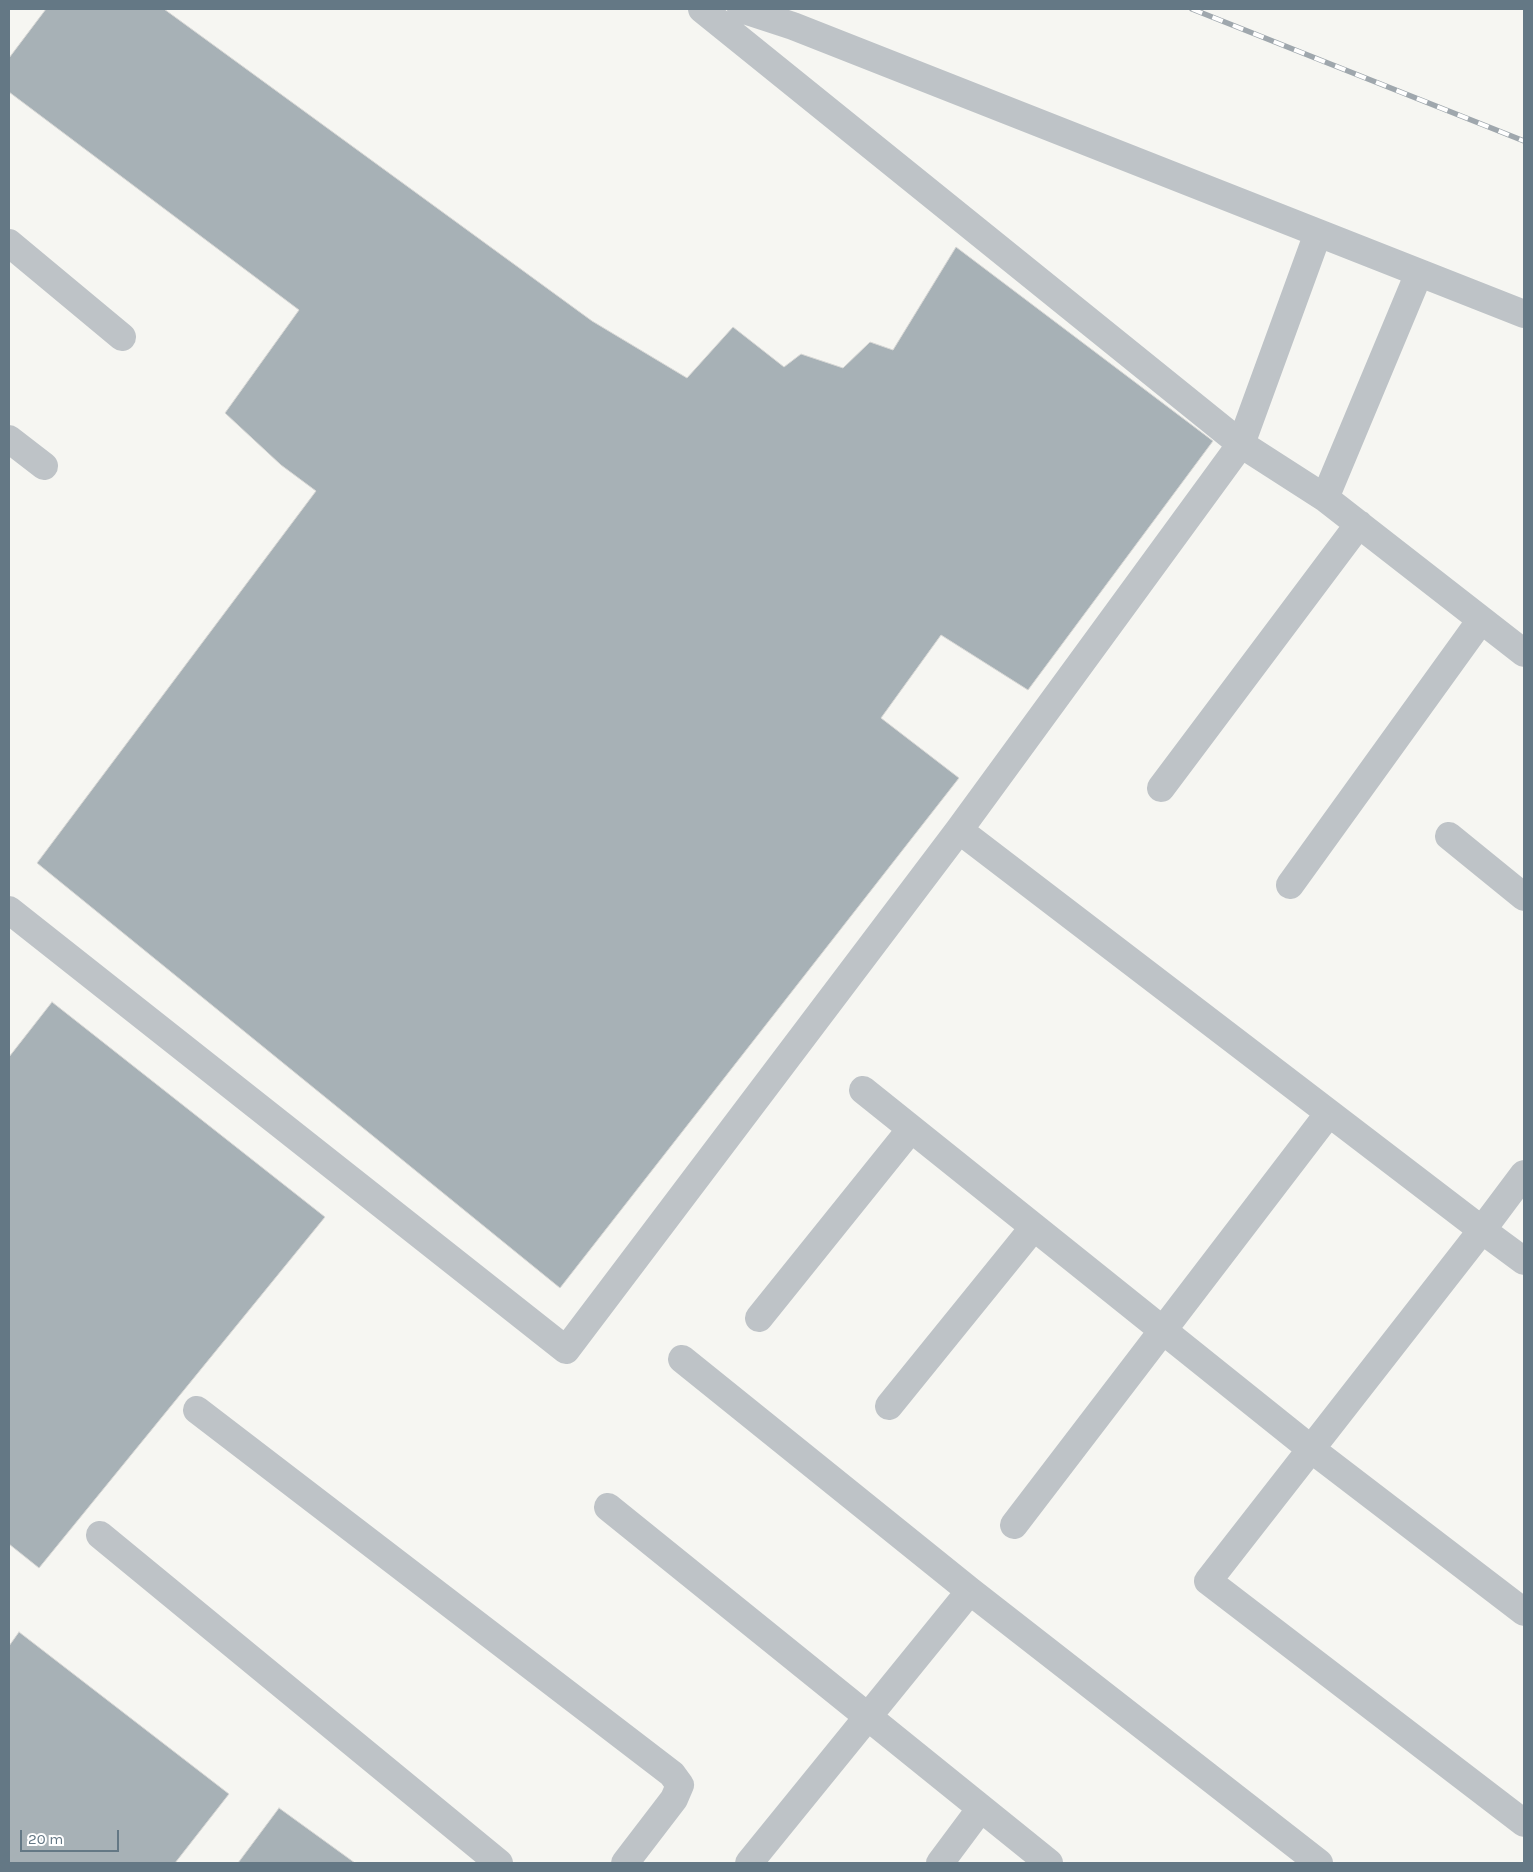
<!DOCTYPE html>
<html>
<head>
<meta charset="utf-8">
<style>
  body { margin:0 }
  #map { position:relative; width:1533px; height:1872px; overflow:hidden; background:#f6f6f2; font-family:Karla,sans-serif }
  canvas { display:block }
  .frame { position:absolute; inset:0; border:10px solid #647885; pointer-events:none }
  .scale { position:absolute; left:20px; top:1830px; width:99px; height:22px; box-sizing:border-box; border:2px solid #647885; border-top:0; padding-left:6px; font-size:15px; line-height:18px; white-space:nowrap; color:#647885; -webkit-text-stroke:4px #fff; paint-order:stroke }
</style>
</head>
<body>
<div id="map">
<canvas width="1533" height="1872"></canvas>
<div class="frame"></div>
<div class="scale">20 m</div>
</div>
<script>
const ctx = document.querySelector('canvas').getContext('2d');
ctx.lineJoin = 'round';
function paint(path, color) {
  ctx.fillStyle = color;
  ctx.fill(path, 'evenodd');
}
function toPath(rows) {
  const path = new Path2D();
  for (const r of rows) {
    path.moveTo(r[0], r[1]);
    for (let i = 2; i < r.length; i += 2) path.lineTo(r[i], r[i + 1]);
  }
  return path;
}
function trace(path, color, width, dash) {
  ctx.strokeStyle = color;
  ctx.lineWidth = width;
  ctx.lineCap = dash ? 'butt' : 'round';
  ctx.setLineDash(dash || []);
  ctx.stroke(path);
}
const building = toPath([
  [46,9,164,9,592,321,687,378,733,327,784,367,801,354,843,368,870,342,893,350,956,247,1213,441,1028,690,941,635,881,718,959,778,560,1288,37,863,316,491,281,465,225,413,299,310,9,92,9,58,46,9],
  [52,1002,325,1217,39,1568,9,1544,9,1057,52,1002],
  [19,1632,229,1794,175,1863,9,1863,9,1646,19,1632],
  [279,1808,355,1863,238,1863,279,1808]
]);
paint(building, '#a7b1b6');
trace(building, '#d7d7d5', 1);
trace(toPath([
  [702,9,1241,444,1318,233],
  [741,9,793,26,1524,314],
  [9,243,122,337],
  [9,439,44,466],
  [1325,498,1419,273],
  [1161,788,1359,524],
  [959,830,1482,1230,1524,1174],
  [1449,836,1524,897],
  [1290,885,1481,620],
  [9,910,566,1350,959,830,1241,444,1325,498,1524,653],
  [863,1090,1311,1449,1524,1612],
  [1524,1261,1482,1230,1208,1581,1524,1823],
  [759,1318,911,1129],
  [682,1359,970,1591,1319,1863],
  [889,1406,1034,1227],
  [197,1410,672,1774,680,1785,674,1799,625,1863],
  [608,1507,1049,1863],
  [1014,1525,1329,1113],
  [100,1535,499,1863],
  [749,1863,970,1591],
  [940,1863,981,1808]
]), '#bec3c7', 28);
const rail = toPath([
  [1192,9,1524,141]
]);
trace(rail, '#9fa7ad', 5.5);
trace(rail, '#fff', 4, [11]);
</script>
</body>
</html>
